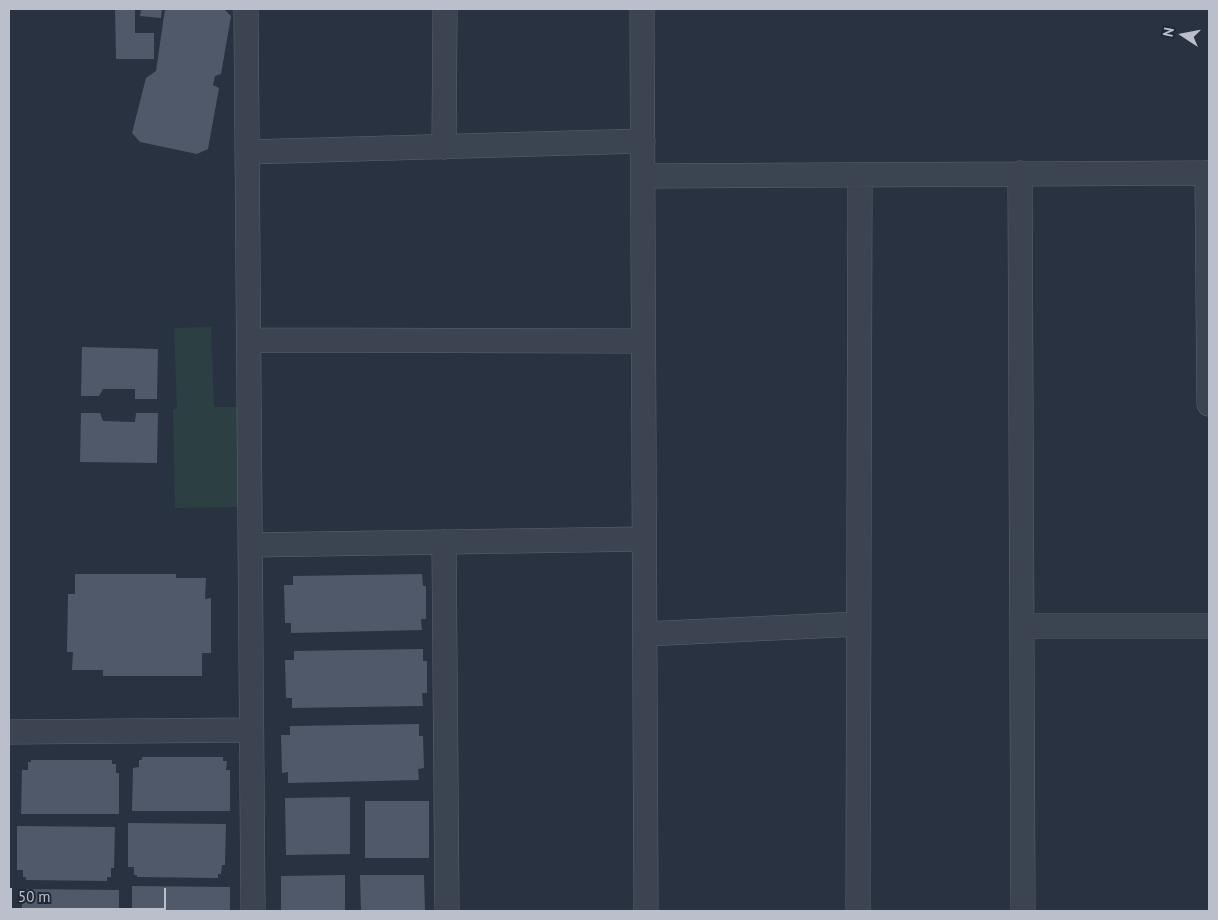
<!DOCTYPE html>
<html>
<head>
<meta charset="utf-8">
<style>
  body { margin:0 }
  #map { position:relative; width:1218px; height:920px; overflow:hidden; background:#293241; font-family:"PT Sans",sans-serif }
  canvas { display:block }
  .frame { position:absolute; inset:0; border:10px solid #babfcb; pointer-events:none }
  .north { position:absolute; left:1158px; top:10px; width:50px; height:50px; -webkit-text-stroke:4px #222936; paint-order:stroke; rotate:281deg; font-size:14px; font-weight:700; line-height:20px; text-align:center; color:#babfcb }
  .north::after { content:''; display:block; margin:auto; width:18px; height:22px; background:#babfcb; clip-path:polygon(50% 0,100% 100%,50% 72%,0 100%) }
  .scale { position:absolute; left:10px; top:888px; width:156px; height:22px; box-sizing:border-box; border:2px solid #babfcb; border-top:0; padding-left:6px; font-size:15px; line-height:18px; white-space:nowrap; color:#babfcb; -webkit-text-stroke:4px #222936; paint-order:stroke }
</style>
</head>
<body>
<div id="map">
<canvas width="1218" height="920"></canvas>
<div class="frame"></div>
<div class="north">N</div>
<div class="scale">50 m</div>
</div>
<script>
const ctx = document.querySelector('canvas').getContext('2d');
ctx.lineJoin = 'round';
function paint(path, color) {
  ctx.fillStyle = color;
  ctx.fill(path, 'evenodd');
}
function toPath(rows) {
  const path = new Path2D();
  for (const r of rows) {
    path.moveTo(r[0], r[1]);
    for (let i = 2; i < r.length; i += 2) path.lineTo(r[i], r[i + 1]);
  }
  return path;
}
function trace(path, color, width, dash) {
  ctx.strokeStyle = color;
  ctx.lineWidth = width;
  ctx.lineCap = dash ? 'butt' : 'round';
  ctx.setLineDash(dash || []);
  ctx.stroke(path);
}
paint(toPath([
  [211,327,214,407,244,407,246,507,175,508,173,409,177,409,174,328]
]), '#2c4043');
paint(toPath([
  [115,9,135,9,135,33,154,33,154,59,116,59],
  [141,9,162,9,161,18,140,16],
  [165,9,224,9,231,16,221,74,215,76,213,85,219,88,208,149,197,154,140,142,132,133,146,78,156,71],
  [82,347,158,349,157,399,135,399,135,389,103,389,99,396,81,396],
  [81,413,100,413,103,421,135,422,136,413,158,413,157,463,80,462],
  [75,574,176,574,176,578,206,578,205,599,211,598,211,653,202,653,202,676,103,676,103,670,72,670,73,652,67,652,68,594,75,594],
  [422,574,423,586,426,586,426,619,421,619,422,630,291,633,291,623,285,623,284,585,293,585,293,576],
  [423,649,423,661,427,661,427,693,422,693,423,706,292,708,292,698,286,698,285,660,294,660,294,651],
  [419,724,419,736,423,736,424,768,418,769,419,780,288,783,288,772,282,773,281,735,290,735,290,726],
  [142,757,223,757,223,761,227,761,226,770,230,770,230,811,132,811,133,768,139,767,139,760,142,760],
  [31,760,112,760,112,764,116,764,116,773,119,773,119,814,21,814,22,770,28,770,28,762,31,762],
  [350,797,350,854,286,855,285,798],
  [365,801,429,801,429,858,365,858],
  [128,823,226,824,225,865,222,865,221,874,218,874,218,878,137,877,137,875,134,875,134,867,128,867],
  [17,826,115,827,114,868,111,868,111,877,107,877,107,881,26,880,26,877,23,877,23,870,17,870],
  [345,875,345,911,281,911,281,876],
  [360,875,424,875,425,911,361,911],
  [132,886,230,887,230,911,132,911],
  [22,889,119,890,119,911,22,911]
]), '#4f596a');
const minor = toPath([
  [246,9,253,911],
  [642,9,646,911],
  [444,147,445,9],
  [247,152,643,141],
  [1020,173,1023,911],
  [1207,173,1209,404],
  [643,176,1209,173],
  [249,340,643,341],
  [444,542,447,911],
  [250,545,644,539],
  [1022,626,1209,626],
  [645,634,859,624],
  [9,732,251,730],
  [858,911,860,175]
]);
trace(minor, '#5b626e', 25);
trace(minor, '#3d4451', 24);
</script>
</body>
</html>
